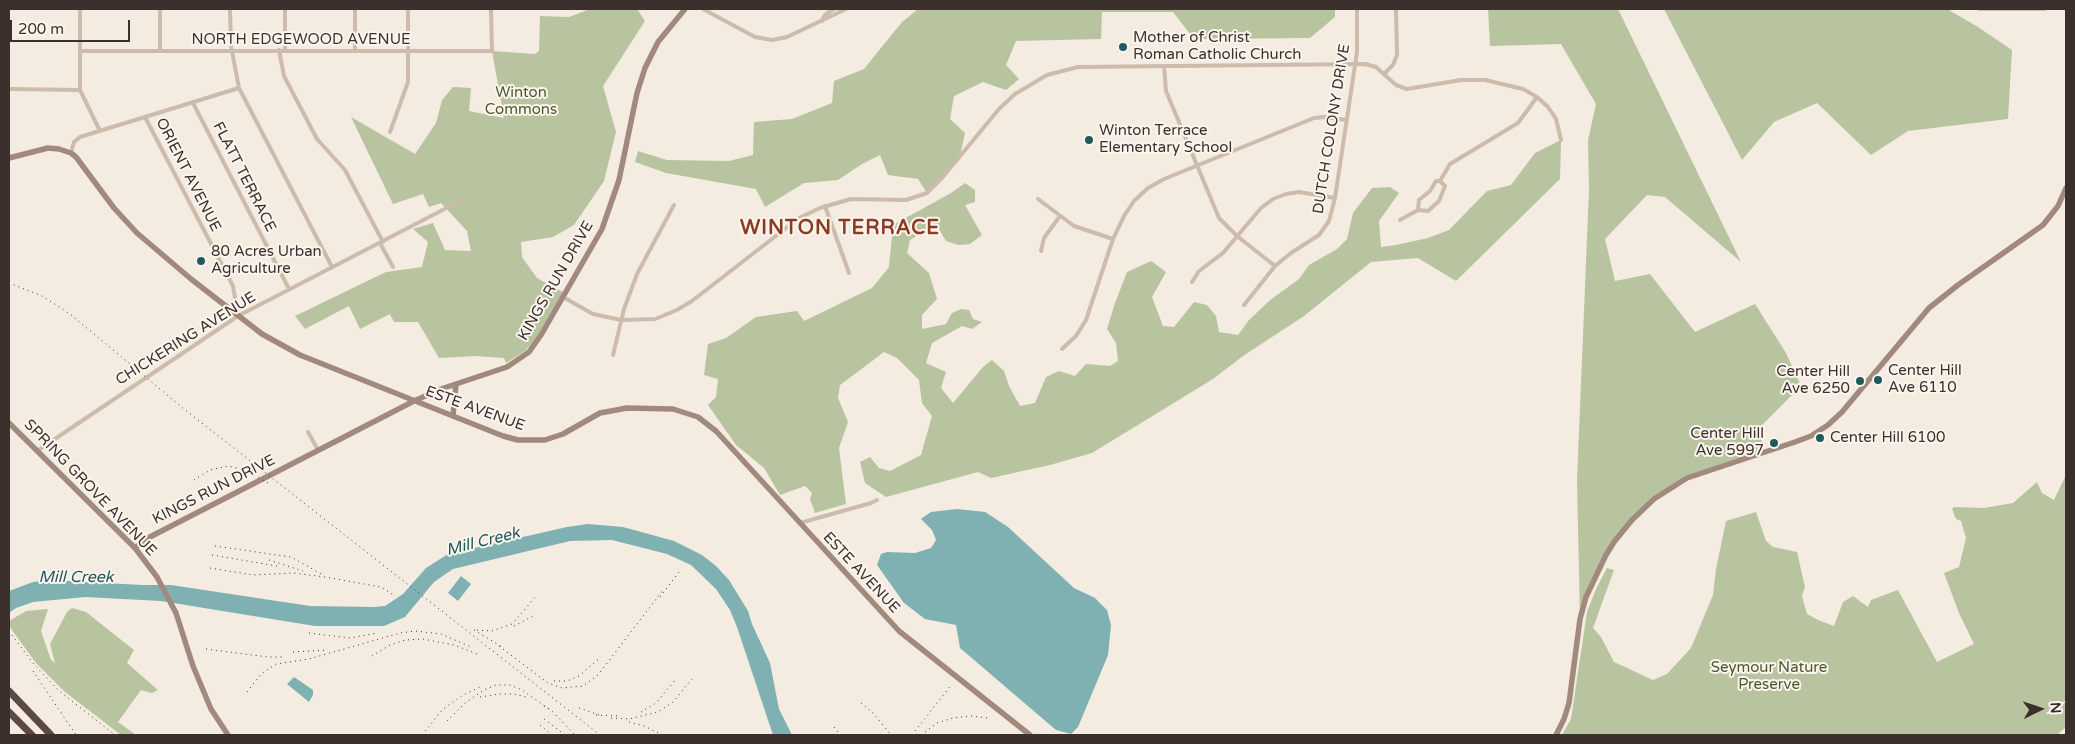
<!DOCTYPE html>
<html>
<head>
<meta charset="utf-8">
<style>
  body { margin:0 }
  #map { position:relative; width:2075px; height:744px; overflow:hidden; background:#f4ebe1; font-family:"Varela Round",sans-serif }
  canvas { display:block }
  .frame { position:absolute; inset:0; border:10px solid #3b302b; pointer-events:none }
  .north { position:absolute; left:2015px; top:684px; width:50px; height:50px; -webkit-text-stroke:4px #fbf5ee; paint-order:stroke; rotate:86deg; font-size:14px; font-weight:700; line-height:20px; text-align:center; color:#3b302b }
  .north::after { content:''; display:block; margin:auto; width:18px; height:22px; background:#3b302b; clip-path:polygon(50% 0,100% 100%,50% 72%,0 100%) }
  .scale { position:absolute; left:10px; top:20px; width:120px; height:22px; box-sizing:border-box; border:2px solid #3b302b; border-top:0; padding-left:6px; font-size:15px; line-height:18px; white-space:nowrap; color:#3b302b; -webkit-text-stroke:4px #fbf5ee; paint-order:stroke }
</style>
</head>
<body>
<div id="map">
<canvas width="2075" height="744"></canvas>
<div class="frame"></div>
<div class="north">N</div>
<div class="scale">200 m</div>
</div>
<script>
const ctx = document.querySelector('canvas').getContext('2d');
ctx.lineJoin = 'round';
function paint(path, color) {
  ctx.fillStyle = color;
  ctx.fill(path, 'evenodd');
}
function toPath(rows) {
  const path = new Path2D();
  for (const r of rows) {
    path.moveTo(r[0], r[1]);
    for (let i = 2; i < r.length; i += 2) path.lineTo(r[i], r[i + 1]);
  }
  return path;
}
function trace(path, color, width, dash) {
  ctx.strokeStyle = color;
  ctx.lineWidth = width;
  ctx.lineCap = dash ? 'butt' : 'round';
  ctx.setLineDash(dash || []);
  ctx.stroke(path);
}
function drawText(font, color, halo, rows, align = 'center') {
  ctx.font = font + ' "Varela Round",sans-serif';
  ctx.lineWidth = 4;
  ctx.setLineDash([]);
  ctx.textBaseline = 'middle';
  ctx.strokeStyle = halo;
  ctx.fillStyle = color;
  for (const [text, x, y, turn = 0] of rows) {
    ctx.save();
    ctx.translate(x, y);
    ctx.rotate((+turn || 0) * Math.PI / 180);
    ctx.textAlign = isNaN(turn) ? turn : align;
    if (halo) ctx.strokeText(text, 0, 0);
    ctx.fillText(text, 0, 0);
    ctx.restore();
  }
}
paint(toPath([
  [590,9,637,9,645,21,603,86,616,132,604,181,574,225,553,237,521,242,522,257,537,278,563,292,535,340,525,351,506,363,504,358,477,356,439,358,418,322,394,322,390,314,360,329,349,306,305,329,295,316,386,272,422,267,428,242,413,229,433,223,445,250,471,251,467,231,441,203,429,207,423,194,393,204,351,117,415,154,436,123,442,100,453,87,471,88,469,111,504,118,492,51,535,54,539,51,540,16,569,17],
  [918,9,1335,9,1335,17,1310,38,1194,39,1173,12,1102,12,1101,39,1016,41,1006,65,1019,79,1006,90,983,82,954,96,950,119,965,133,960,156,927,193,918,179,888,175,880,155,862,164,838,180,804,183,765,207,756,189,666,173,635,162,638,151,667,160,729,161,753,155,754,122,792,119,832,103,834,81,864,69,902,22],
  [1488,9,1618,9,1741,262,1665,197,1647,195,1605,239,1615,281,1650,274,1695,332,1755,304,1786,353,1801,386,1761,426,1760,434,1764,452,1677,483,1632,520,1599,568,1580,619,1577,480,1589,190,1588,140,1596,104,1561,44,1490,46],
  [1664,9,1947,9,1978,27,2012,50,2008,119,1908,131,1871,155,1817,103,1774,122,1742,160],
  [1561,140,1560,179,1456,281,1418,258,1371,262,1304,316,1243,356,1213,379,1092,453,1050,465,991,478,978,472,886,497,865,483,860,462,870,457,879,468,890,471,921,455,932,416,922,403,919,380,897,358,884,352,840,385,838,398,848,422,839,448,846,504,815,513,810,499,812,493,805,486,780,495,764,468,736,445,708,405,716,397,718,379,704,375,708,344,726,338,756,317,797,311,804,321,872,288,889,267,893,225,951,193,965,183,975,190,975,202,965,205,982,235,970,244,958,245,946,241,936,224,910,240,907,253,929,273,937,299,922,315,922,329,946,324,952,313,961,309,969,310,973,319,982,322,972,329,962,326,932,343,926,363,946,372,941,388,953,403,983,367,992,360,1004,371,1009,386,1020,406,1035,403,1046,377,1059,371,1075,376,1086,364,1110,366,1118,361,1116,343,1107,329,1115,303,1127,272,1151,261,1166,272,1152,297,1163,326,1174,327,1194,302,1207,305,1216,316,1219,332,1238,335,1249,320,1269,301,1299,279,1309,265,1337,249,1347,239,1353,213,1372,188,1390,187,1399,193,1379,221,1381,247,1396,245,1428,238,1449,230,1487,191,1511,185,1535,153],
  [2066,475,2066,727,2057,735,1562,735,1571,719,1587,612,1596,589,1607,568,1614,570,1593,628,1601,637,1614,662,1653,680,1667,674,1691,648,1713,595,1716,569,1726,521,1756,512,1766,541,1773,547,1797,552,1805,587,1802,596,1807,614,1818,620,1834,626,1843,602,1853,596,1868,607,1871,600,1898,590,1937,662,1974,644,1959,613,1944,573,1959,567,1966,538,1961,521,1956,519,1952,509,1954,507,1984,508,2013,503,2037,482,2042,493,2054,500],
  [72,608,86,612,134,650,127,663,158,690,152,693,141,690,118,722,136,735,121,735,65,692,36,663,9,626,9,621,26,611,48,609,41,631,51,660,55,663,50,644,67,612]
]), '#b8c4a0');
paint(toPath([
  [957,509,985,512,1008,527,1074,588,1095,598,1107,610,1111,625,1108,655,1078,727,1071,734,1056,730,960,648,956,625,925,619,904,603,877,565,881,554,887,552,915,553,931,548,936,540,932,530,921,519,931,512],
  [588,524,623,527,674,541,702,555,716,566,729,580,748,611,752,624,770,663,779,709,792,735,773,735,737,627,730,610,716,589,691,565,667,554,612,540,570,541,453,569,434,582,405,617,384,626,315,626,161,601,85,597,33,602,16,608,9,613,9,591,33,582,48,580,142,585,171,585,310,606,374,607,385,606,403,594,426,568,448,554,567,527],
  [461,576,471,584,458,601,448,593],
  [294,677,313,690,313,695,309,702,287,684]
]), '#7fb0b2');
trace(toPath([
  [80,9,80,90,100,131],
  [230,9,231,46,239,88,332,267],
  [285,9,285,50],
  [355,9,355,50],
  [703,9,755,37,772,40,787,37,846,9],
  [1979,9,2045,9],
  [822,21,825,15,834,9],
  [279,50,284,76,317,139,345,170,383,242],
  [80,51,492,51,491,9],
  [160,51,160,9],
  [1164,66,1166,91,1219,218,1237,236,1275,266],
  [1384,74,1393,65,1397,55,1396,9],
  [9,89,80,90],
  [193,103,289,289],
  [145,117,233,286,235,298],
  [390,132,408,82,408,9],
  [71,153,74,142,80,137,239,88],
  [1440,181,1445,186,1439,201,1428,211,1418,210,1419,200,1430,191,1436,181,1440,181,1450,164,1518,123,1537,97],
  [1038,199,1074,226,1113,239],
  [825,206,849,273],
  [1400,220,1418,210],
  [380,243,393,267],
  [1041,251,1044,238,1060,216],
  [1192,282,1199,271,1223,253,1261,208,1273,199,1286,194,1299,192,1335,198],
  [563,297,593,314,621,320,655,319,677,310,692,301,799,218,820,208,851,199,906,200,927,193,942,178,999,109,1015,94,1047,75,1078,67,1365,64,1376,67,1396,85,1407,89,1461,80,1485,80,1523,89,1537,97,1548,107,1556,119,1561,140],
  [1244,305,1275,266,1291,253,1319,235,1329,221,1335,198,1357,52,1357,9],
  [1062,349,1076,336,1086,320,1113,239,1124,216,1134,201,1148,188,1164,179,1314,118,1324,117,1347,120],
  [613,355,624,309,637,274,674,205],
  [308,432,318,450],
  [37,451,238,316,460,201],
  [800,523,871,503,877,500]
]), '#cdbbac', 4);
trace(toPath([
  [9,158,48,148,59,149,71,153,76,157,114,208,137,233,191,279,262,334,300,355,503,436,518,440,545,440,563,434,600,413,627,408,673,409,698,417,716,431,899,631,1030,735],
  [453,416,456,384],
  [9,423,135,548,157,577,176,613,193,666,211,709,228,735],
  [135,548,146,539,414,401,441,389,507,367,529,352,541,335,602,229,619,180,637,93,645,68,658,42,685,9],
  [1556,735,1564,719,1569,703,1580,619,1586,597,1606,555,1614,542,1632,520,1654,499,1687,478,1795,442,1811,436,1828,425,1842,412,1929,308,1958,285,2043,225,2058,206,2066,188]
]), '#a18a7d', 5.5);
trace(toPath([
  [9,691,51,735],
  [9,712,32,735]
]), '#5c4a42', 7);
trace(toPath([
  [9,283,42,296,70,314,184,409,600,735],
  [194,480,210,470,228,466,244,470,268,483],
  [215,546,291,557,323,575],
  [212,555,277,566],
  [269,560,303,571],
  [210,568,253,575,294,573,325,577,381,587,395,596],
  [660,597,679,572],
  [514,626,533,616],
  [474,630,504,648],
  [477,630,492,631,512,624,537,595],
  [9,631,32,662,58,690,115,735],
  [309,633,350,638,377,633],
  [499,646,548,683,562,688,583,686,598,675,663,590],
  [206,649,268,657,285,657],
  [293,652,328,650],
  [372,656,390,645,405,640,423,639,454,645,480,655],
  [33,671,76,735],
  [554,681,567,681,579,676,601,657],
  [247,692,261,674,276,664,309,659,400,633,415,631,441,634,471,647],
  [480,697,499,694,514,694,526,697],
  [861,703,873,713,891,735],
  [544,706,552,711,575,735],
  [579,708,602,716],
  [641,712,656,703,676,679],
  [596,715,619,716],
  [611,718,629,719,658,712,673,702,692,679],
  [544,719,565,735],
  [447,721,465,703,484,690,496,685,510,685,522,690,549,709],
  [629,722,644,726,663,735],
  [540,725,552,735],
  [834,727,840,735],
  [422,735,443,709,463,695,480,687],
  [829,735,830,735],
  [912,735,952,684],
  [921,735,937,723,953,718,970,716,988,718]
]), '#3b302b', 1, [1, 4]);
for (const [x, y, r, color] of [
  [1123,47,5,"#1f5a5e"],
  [1089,140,5,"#1f5a5e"],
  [201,261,5,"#1f5a5e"],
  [1878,380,5,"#1f5a5e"],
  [1860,381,5,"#1f5a5e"],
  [1820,438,5,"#1f5a5e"],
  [1774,443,5,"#1f5a5e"]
]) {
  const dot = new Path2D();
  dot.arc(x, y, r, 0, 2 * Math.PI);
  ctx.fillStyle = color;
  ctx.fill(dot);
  trace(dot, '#fbf5ee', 2);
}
drawText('15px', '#3b302b', '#fbf5ee', [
  ["Mother of Christ",1133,38],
  ["Roman Catholic Church",1133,55],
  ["Winton Terrace",1099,131],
  ["Elementary School",1099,148],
  ["80 Acres Urban",211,252],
  ["Agriculture",211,269],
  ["Center Hill",1888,371],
  ["Ave 6110",1888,388],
  ["Center Hill",1850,372,"right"],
  ["Ave 6250",1850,389,"right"],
  ["Center Hill",1764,434,"right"],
  ["Ave 5997",1764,451,"right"],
  ["Center Hill 6100",1830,438]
], 'left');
drawText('15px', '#3b302b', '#fbf5ee', [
  ["NORTH EDGEWOOD AVENUE",301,40],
  ["DUTCH COLONY DRIVE",1332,129,-81],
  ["ORIENT AVENUE",188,175,63],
  ["FLATT TERRACE",244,177,63],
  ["KINGS RUN DRIVE",556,281,-60],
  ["CHICKERING AVENUE",186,339,-32],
  ["ESTE AVENUE",475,409,20],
  ["SPRING GROVE AVENUE",90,488,46],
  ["KINGS RUN DRIVE",214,490,-27],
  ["ESTE AVENUE",861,573,47]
]);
drawText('15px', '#4a5a2e', '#fbf5ee', [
  ["Winton",521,93],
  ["Commons",521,110],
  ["Seymour Nature",1769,668],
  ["Preserve",1769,685]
]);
drawText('italic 16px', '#1f5a5e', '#fbf5ee', [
  ["Mill Creek",483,542,-14],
  ["Mill Creek",76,578]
]);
ctx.letterSpacing = '1px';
drawText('bold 20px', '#8c3b22', '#fbf5ee', [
  ["WINTON TERRACE",840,229]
]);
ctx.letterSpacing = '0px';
</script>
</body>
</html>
